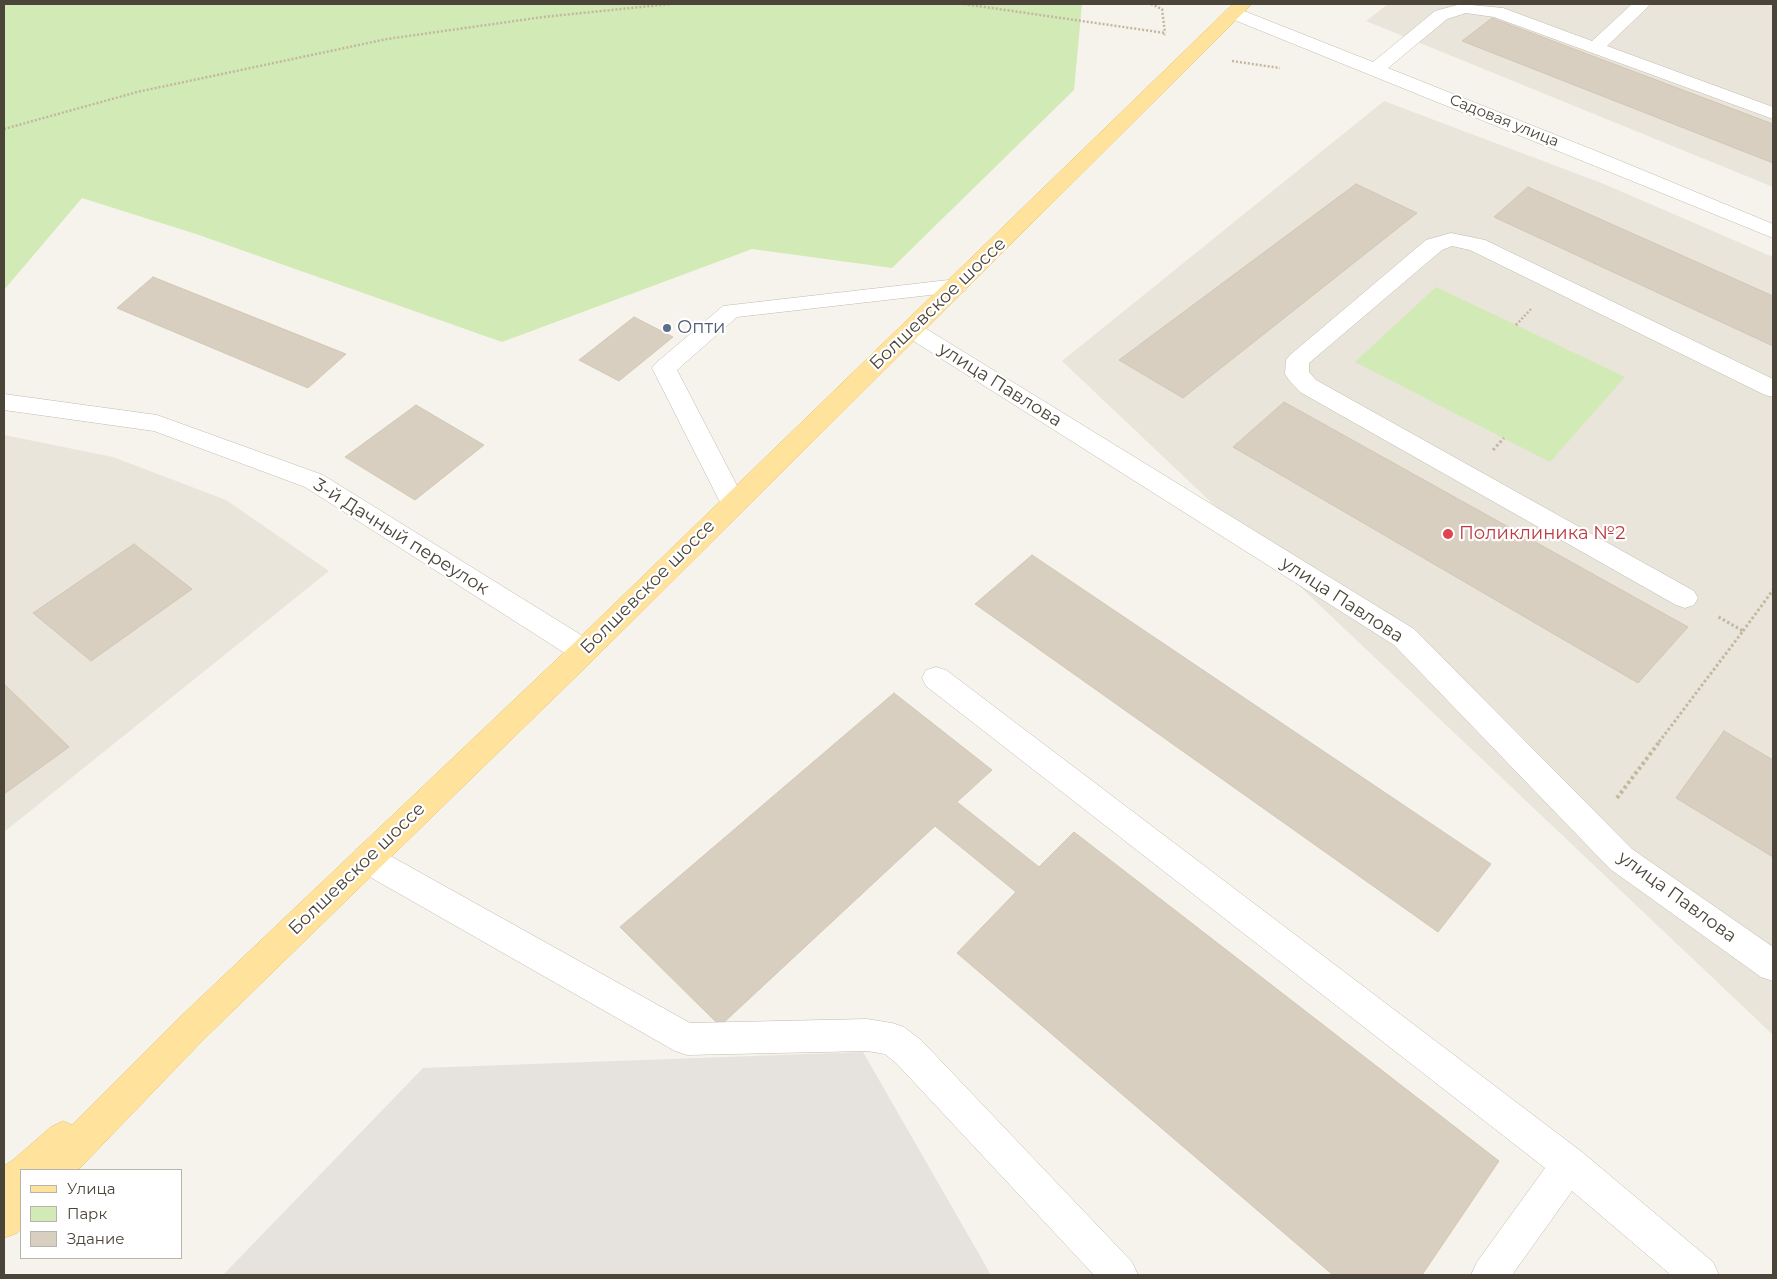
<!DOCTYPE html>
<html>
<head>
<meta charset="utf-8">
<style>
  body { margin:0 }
  #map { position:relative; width:1777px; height:1279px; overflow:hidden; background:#f6f3ec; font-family:Montserrat,sans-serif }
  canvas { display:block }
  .frame { position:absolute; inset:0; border:5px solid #4b4439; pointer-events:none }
  .legend { position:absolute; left:20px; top:1169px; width:162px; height:90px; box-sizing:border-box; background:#fff; border:1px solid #b7b4b0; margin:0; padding:6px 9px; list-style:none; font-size:15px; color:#4b4439 }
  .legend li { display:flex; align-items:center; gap:10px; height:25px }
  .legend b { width:25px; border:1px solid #b7b4b0 }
</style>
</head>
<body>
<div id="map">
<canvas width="1777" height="1279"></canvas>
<div class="frame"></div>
<ul class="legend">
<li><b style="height:6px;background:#ffe39c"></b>Улица</li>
<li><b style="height:14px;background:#d2eab5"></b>Парк</li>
<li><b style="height:14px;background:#d8cfc1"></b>Здание</li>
</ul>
</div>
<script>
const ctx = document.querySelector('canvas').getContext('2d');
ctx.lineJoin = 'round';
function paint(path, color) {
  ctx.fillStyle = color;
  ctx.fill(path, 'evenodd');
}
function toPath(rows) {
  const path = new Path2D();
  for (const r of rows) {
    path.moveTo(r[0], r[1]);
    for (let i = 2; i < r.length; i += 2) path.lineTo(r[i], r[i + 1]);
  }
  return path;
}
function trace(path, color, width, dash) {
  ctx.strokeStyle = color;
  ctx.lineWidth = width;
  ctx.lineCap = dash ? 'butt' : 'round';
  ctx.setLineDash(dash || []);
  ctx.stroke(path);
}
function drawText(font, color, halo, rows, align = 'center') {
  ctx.font = font + ' Montserrat,sans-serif';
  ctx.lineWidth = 4.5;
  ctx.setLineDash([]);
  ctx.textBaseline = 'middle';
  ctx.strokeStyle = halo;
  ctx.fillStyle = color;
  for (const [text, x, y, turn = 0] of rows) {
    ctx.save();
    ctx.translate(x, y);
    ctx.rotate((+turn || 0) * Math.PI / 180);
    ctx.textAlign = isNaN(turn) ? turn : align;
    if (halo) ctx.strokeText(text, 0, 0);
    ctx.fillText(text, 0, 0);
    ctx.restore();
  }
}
paint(toPath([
  [1388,4,1773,4,1773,187,1366,21],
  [1384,101,1604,184,1773,257,1773,1035,1062,361],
  [4,435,113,457,226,500,329,571,4,832]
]), '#eae5da');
paint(toPath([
  [863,1052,991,1275,223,1275,423,1068]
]), '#e6e2dd');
paint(toPath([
  [4,4,1082,4,1074,90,892,268,752,249,502,342,199,235,82,198,4,290],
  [1436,287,1516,325,1625,377,1550,462,1355,362]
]), '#d2eab5');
const building = toPath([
  [1492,18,1773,124,1773,163,1462,41,1492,18],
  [1356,184,1417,213,1183,398,1119,360,1356,184],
  [1528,187,1773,296,1773,346,1494,217,1528,187],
  [153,277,346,354,308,388,117,308,153,277],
  [634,317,673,337,619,381,579,360,634,317],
  [1284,402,1688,627,1638,683,1233,447,1284,402],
  [416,405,484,445,415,500,345,457,416,405],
  [134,544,192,589,91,661,33,613,134,544],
  [1032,555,1491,864,1438,932,975,604,1032,555],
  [4,684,69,747,4,794,4,684],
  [894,693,992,770,957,802,1039,867,1074,832,1499,1161,1422,1275,1333,1275,957,953,1016,892,935,826,720,1026,620,927,894,693],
  [1724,731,1773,760,1773,857,1676,798,1724,731]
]);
paint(building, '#d8cfc1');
trace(building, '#d3c7b4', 1);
const minor = toPath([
  [1461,4,1503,8,1592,41,1632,4,1651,4,1607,46,1773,107,1773,119,1494,17,1466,13,1447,19,1388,68,1611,157,1773,224,1773,238,1227,17,1224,13,1227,9,1233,8,1239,9,1373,62,1435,11,1461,4],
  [1451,233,1485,240,1773,379,1773,397,1765,395,1470,250,1452,246,1442,250,1309,363,1309,372,1316,380,1694,591,1698,598,1694,605,1685,608,1676,605,1300,392,1289,380,1285,374,1286,360,1290,355,1426,240,1451,233],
  [957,279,965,281,968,286,965,291,737,317,677,370,746,503,742,510,733,512,724,510,652,368,656,363,723,306,957,279],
  [912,323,920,325,1414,629,1632,849,1773,947,1773,981,1761,977,1610,869,1394,645,904,335,901,330,904,325,912,323],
  [4,394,157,415,323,475,594,643,598,651,594,659,584,662,574,659,305,487,154,431,4,410,4,394],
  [936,667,946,670,1582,1152,1713,1262,1719,1275,1671,1275,1572,1191,1512,1275,1471,1275,1477,1262,1545,1168,926,686,922,678,926,670,936,667],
  [367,845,378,849,690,1023,867,1019,892,1023,904,1027,921,1040,1132,1262,1138,1275,1094,1275,897,1064,885,1054,867,1051,687,1055,675,1051,356,869,352,859,356,849,367,845]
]);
const major = toPath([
  [1233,4,1252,4,594,659,201,1042,78,1170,21,1170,21,1228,17,1233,4,1238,4,1166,13,1160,51,1127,63,1121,72,1125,177,1020,574,643,1233,4]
]);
trace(minor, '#c2bbae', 1);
trace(major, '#e6c16a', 1);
trace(toPath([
  [964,4,1165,33,1164,35],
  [1151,4,1162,9,1165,33],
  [1232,61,1280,68],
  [4,129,137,92,387,39,543,17,670,4],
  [1516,325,1531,309]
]), '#c4b79f', 2.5, [2, 2]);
trace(toPath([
  [1516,325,1517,324],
  [1493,450,1504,438],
  [1743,631,1773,590],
  [1659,742,1743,631,1717,616]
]), '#c4b79f', 3, [2.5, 2.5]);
trace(toPath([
  [1617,798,1660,741]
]), '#c4b79f', 4, [3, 3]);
paint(minor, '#fff');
paint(major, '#ffe39c');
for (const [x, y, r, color] of [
  [667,328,5,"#5c6f8a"],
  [1448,534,6,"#e0444e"]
]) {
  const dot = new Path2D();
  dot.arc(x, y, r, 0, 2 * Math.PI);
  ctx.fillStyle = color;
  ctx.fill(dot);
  trace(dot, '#fff', 2);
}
drawText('15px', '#4b4439', '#fff', [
  ["Садовая улица",1504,121,22]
]);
drawText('18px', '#4b4439', '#fff', [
  ["Болшевское шоссе",938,304,-44],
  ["улица Павлова",1000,385,32],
  ["3-й Дачный переулок",401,537,32],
  ["Болшевское шоссе",648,587,-45],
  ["улица Павлова",1342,600,33],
  ["Болшевское шоссе",357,869,-44],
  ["улица Павлова",1677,897,36]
]);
drawText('18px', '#4e5e75', '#fff', [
  ["Опти",677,328]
], 'left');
drawText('18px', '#be3a42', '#fff', [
  ["Поликлиника №2",1459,534]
], 'left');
</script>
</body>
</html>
